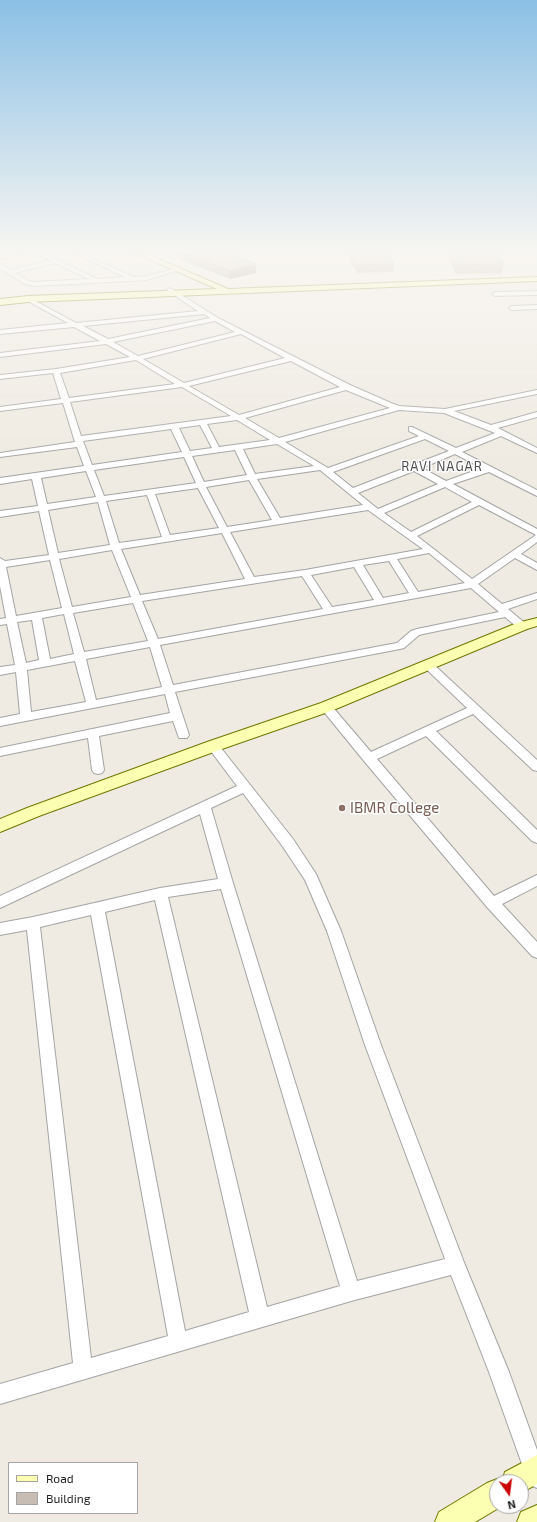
<!DOCTYPE html>
<html>
<head>
<meta charset="utf-8">
<style>
  body { margin:0 }
  #map { position:relative; width:537px; height:1522px; overflow:hidden; background:#efebe2; font-family:"Exo 2",sans-serif }
  canvas { display:block }
  .legend { position:absolute; left:8px; top:1462px; width:130px; height:52px; box-sizing:border-box; background:#fff; border:1px solid #a5a5a5; margin:0; padding:5px 7px; list-style:none; font-size:12px; color:#1d1d1d }
  .legend li { display:flex; align-items:center; gap:8px; height:20px }
  .legend b { width:20px; border:1px solid #a5a5a5 }
  .north { position:absolute; left:489px; top:1474px; width:40px; height:40px; box-sizing:border-box; background:#fff; border:1px solid #a5a5a5; border-radius:50%; rotate:166deg; font-size:11px; font-weight:700; line-height:16px; text-align:center; color:#1d1d1d }
  .north::after { content:''; display:block; margin:auto; width:14px; height:18px; background:#cb0004; clip-path:polygon(50% 0,100% 100%,50% 72%,0 100%) }
</style>
</head>
<body>
<div id="map">
<canvas width="537" height="1522"></canvas>
<ul class="legend">
<li><b style="height:5px;background:#fcffb1"></b>Road</li>
<li><b style="height:11px;background:#c8bdb5"></b>Building</li>
</ul>
<div class="north">N</div>
</div>
<script>
const ctx = document.querySelector('canvas').getContext('2d');
ctx.lineJoin = 'round';
function toPath(rows) {
  const path = new Path2D();
  for (const r of rows) {
    path.moveTo(r[0], r[1]);
    for (let i = 2; i < r.length; i += 2) path.lineTo(r[i], r[i + 1]);
  }
  return path;
}
function trace(path, color, width, dash) {
  ctx.strokeStyle = color;
  ctx.lineWidth = width;
  ctx.lineCap = dash ? 'butt' : 'round';
  ctx.setLineDash(dash || []);
  ctx.stroke(path);
}
function paint(path, color) {
  ctx.fillStyle = color;
  ctx.fill(path, 'evenodd');
}
function drawText(font, color, halo, rows, align = 'center') {
  ctx.font = font + ' "Exo 2",sans-serif';
  ctx.lineWidth = 3;
  ctx.setLineDash([]);
  ctx.textBaseline = 'middle';
  ctx.strokeStyle = halo;
  ctx.fillStyle = color;
  for (const [text, x, y, turn = 0] of rows) {
    ctx.save();
    ctx.translate(x, y);
    ctx.rotate((+turn || 0) * Math.PI / 180);
    ctx.textAlign = isNaN(turn) ? turn : align;
    if (halo) ctx.strokeText(text, 0, 0);
    ctx.fillText(text, 0, 0);
    ctx.restore();
  }
}
const street = toPath([
  [13,253,22,253,0,260,0,256,13,253],
  [36,253,43,253,97,279,125,277,74,253,81,253,133,277,147,276,173,269,176,271,147,280,34,286,25,284,0,269,0,264,11,270,50,260,36,253],
  [55,263,89,279,34,282,29,281,15,273,55,263],
  [129,253,136,253,133,255,129,253],
  [170,288,218,318,350,385,391,403,399,406,445,409,537,390,537,394,454,411,491,425,537,412,537,417,498,428,537,448,537,453,501,436,462,452,537,490,537,496,489,472,453,484,537,529,537,542,521,554,537,563,537,570,515,558,478,584,502,604,537,593,537,599,508,609,526,624,527,626,526,628,518,628,505,617,423,634,419,635,404,648,400,649,175,692,189,735,187,738,179,738,173,721,99,736,104,770,102,773,98,774,94,773,92,770,88,738,0,756,0,748,170,713,165,694,0,726,0,718,20,714,16,672,0,675,0,667,15,665,7,624,0,625,0,619,6,618,0,586,0,558,5,561,49,555,39,511,0,517,0,511,38,506,32,479,0,484,0,478,84,466,77,447,0,457,0,453,75,442,63,403,0,411,0,407,61,399,53,373,0,379,0,375,56,369,130,357,106,344,0,357,0,353,100,341,74,327,0,334,0,330,68,323,26,300,25,299,28,297,76,323,198,311,168,291,167,290,170,288],
  [204,314,210,318,108,339,83,326,204,314],
  [215,321,235,332,138,356,113,342,215,321],
  [241,334,285,358,184,383,143,359,241,334],
  [136,360,175,384,69,398,60,373,136,360],
  [291,361,340,387,239,415,189,386,291,361],
  [182,387,231,416,81,436,70,402,182,387],
  [346,390,390,408,279,438,245,418,346,390],
  [399,410,444,413,495,433,456,448,412,427,409,427,409,431,419,436,328,468,285,442,399,410],
  [237,420,270,440,219,447,207,424,237,420],
  [200,425,212,448,190,451,179,428,200,425],
  [171,429,182,452,92,465,83,441,171,429],
  [425,439,449,451,353,488,333,472,425,439],
  [277,444,314,466,255,474,243,449,277,444],
  [235,450,247,475,204,482,192,456,235,450],
  [455,454,482,468,446,481,422,468,455,454],
  [184,457,196,483,104,496,94,470,184,457],
  [320,470,363,505,280,518,257,479,320,470],
  [86,471,96,497,47,504,41,478,86,471],
  [414,471,438,484,378,509,358,493,414,471],
  [249,480,272,520,227,527,206,487,249,480],
  [445,487,472,502,411,532,384,513,445,487],
  [198,488,219,528,170,535,155,494,198,488],
  [147,495,162,537,119,543,106,501,147,495],
  [98,502,110,545,58,553,48,510,98,502],
  [479,505,536,535,472,579,417,536,479,505],
  [368,510,423,549,305,570,254,577,230,532,368,510],
  [222,533,245,579,140,595,121,549,222,533],
  [112,550,131,597,72,607,59,559,112,550],
  [429,553,465,583,418,592,397,559,429,553],
  [50,560,62,608,16,616,6,567,50,560],
  [389,561,409,593,383,598,363,565,389,561],
  [354,567,374,600,332,607,311,575,354,567],
  [302,576,323,609,158,639,142,601,302,576],
  [471,588,499,612,417,629,411,631,397,643,173,685,160,645,471,588],
  [133,603,148,641,84,652,73,613,133,603],
  [64,614,74,654,50,659,42,618,64,614],
  [32,620,39,660,26,663,17,622,32,620],
  [150,647,162,687,96,700,86,659,150,647],
  [75,661,86,702,31,712,27,670,75,661],
  [537,291,537,295,495,296,492,294,495,292,537,291],
  [537,305,537,309,512,310,509,308,512,306,537,305],
  [428,662,432,663,537,760,537,771,533,770,473,714,436,731,537,830,537,843,532,841,426,736,377,759,494,896,537,875,537,886,502,904,537,942,537,958,532,956,487,907,364,761,320,707,322,704,326,703,330,704,371,752,467,708,424,667,423,665,424,663,428,662],
  [213,742,217,743,293,839,316,874,341,931,381,1045,465,1265,509,1372,537,1450,537,1488,530,1485,527,1478,489,1372,451,1275,351,1301,0,1404,0,1384,73,1363,27,930,0,935,0,923,33,917,160,888,218,879,200,814,0,908,0,896,237,786,207,746,209,743,213,742],
  [243,793,283,847,305,880,327,931,365,1045,445,1259,357,1281,233,883,211,808,243,793],
  [221,889,340,1286,267,1307,168,897,221,889],
  [155,900,249,1312,185,1331,105,912,155,900],
  [91,915,168,1336,91,1358,40,927,91,915]
]);
const secondary = toPath([
  [135,253,145,253,228,289,537,277,537,281,28,302,0,305,0,299,28,296,217,289,135,253],
  [537,618,537,626,527,629,331,711,219,750,39,816,0,832,0,819,27,808,207,742,321,703,517,623,537,618],
  [537,1455,537,1484,521,1493,521,1482,497,1482,497,1506,502,1506,475,1522,435,1522,439,1512,487,1483,497,1479,502,1481,505,1472,537,1455],
  [537,1505,537,1522,517,1522,521,1512,537,1505]
]);
trace(street, '#a4a4a4', 2);
trace(secondary, '#6e7900', 2);
paint(street, '#fff');
paint(secondary, '#fcffb1');
paint(toPath([
  [176,253,228,253,256,264,256,273,230,279,176,258],
  [345,253,387,253,394,264,393,272,357,273],
  [446,253,497,253,504,264,502,273,456,274,446,254]
]), '#aca39c');
paint(toPath([
  [256,264,256,273,230,279,230,271]
]), '#8c847f');
const building = toPath([
  [184,253,228,253,256,264,230,271,184,253],
  [350,253,387,253,394,264,358,265,350,253],
  [451,253,497,253,504,264,457,265,451,253]
]);
paint(building, '#c8bdb5');
trace(building, '#8c847f', 1);
const sky = ctx.createLinearGradient(0, 0, 0, 466);
sky.addColorStop(0, '#8bc0e5');
sky.addColorStop(0.54, '#f8f6f2');
sky.addColorStop(1, '#f8f6f200');
ctx.fillStyle = sky;
ctx.fillRect(0, 0, 537, 466);
for (const [x, y, r, color] of [
  [342,808,4,"#8d6e63"]
]) {
  const dot = new Path2D();
  dot.arc(x, y, r, 0, 2 * Math.PI);
  ctx.fillStyle = color;
  ctx.fill(dot);
  trace(dot, '#fff', 1.5);
}
ctx.letterSpacing = '1px';
drawText('13px', '#505050', '#fff', [
  ["RAVI NAGAR",442,467]
]);
ctx.letterSpacing = '0px';
drawText('15px', '#785e54', '#fff', [
  ["IBMR College",350,808]
], 'left');
</script>
</body>
</html>
